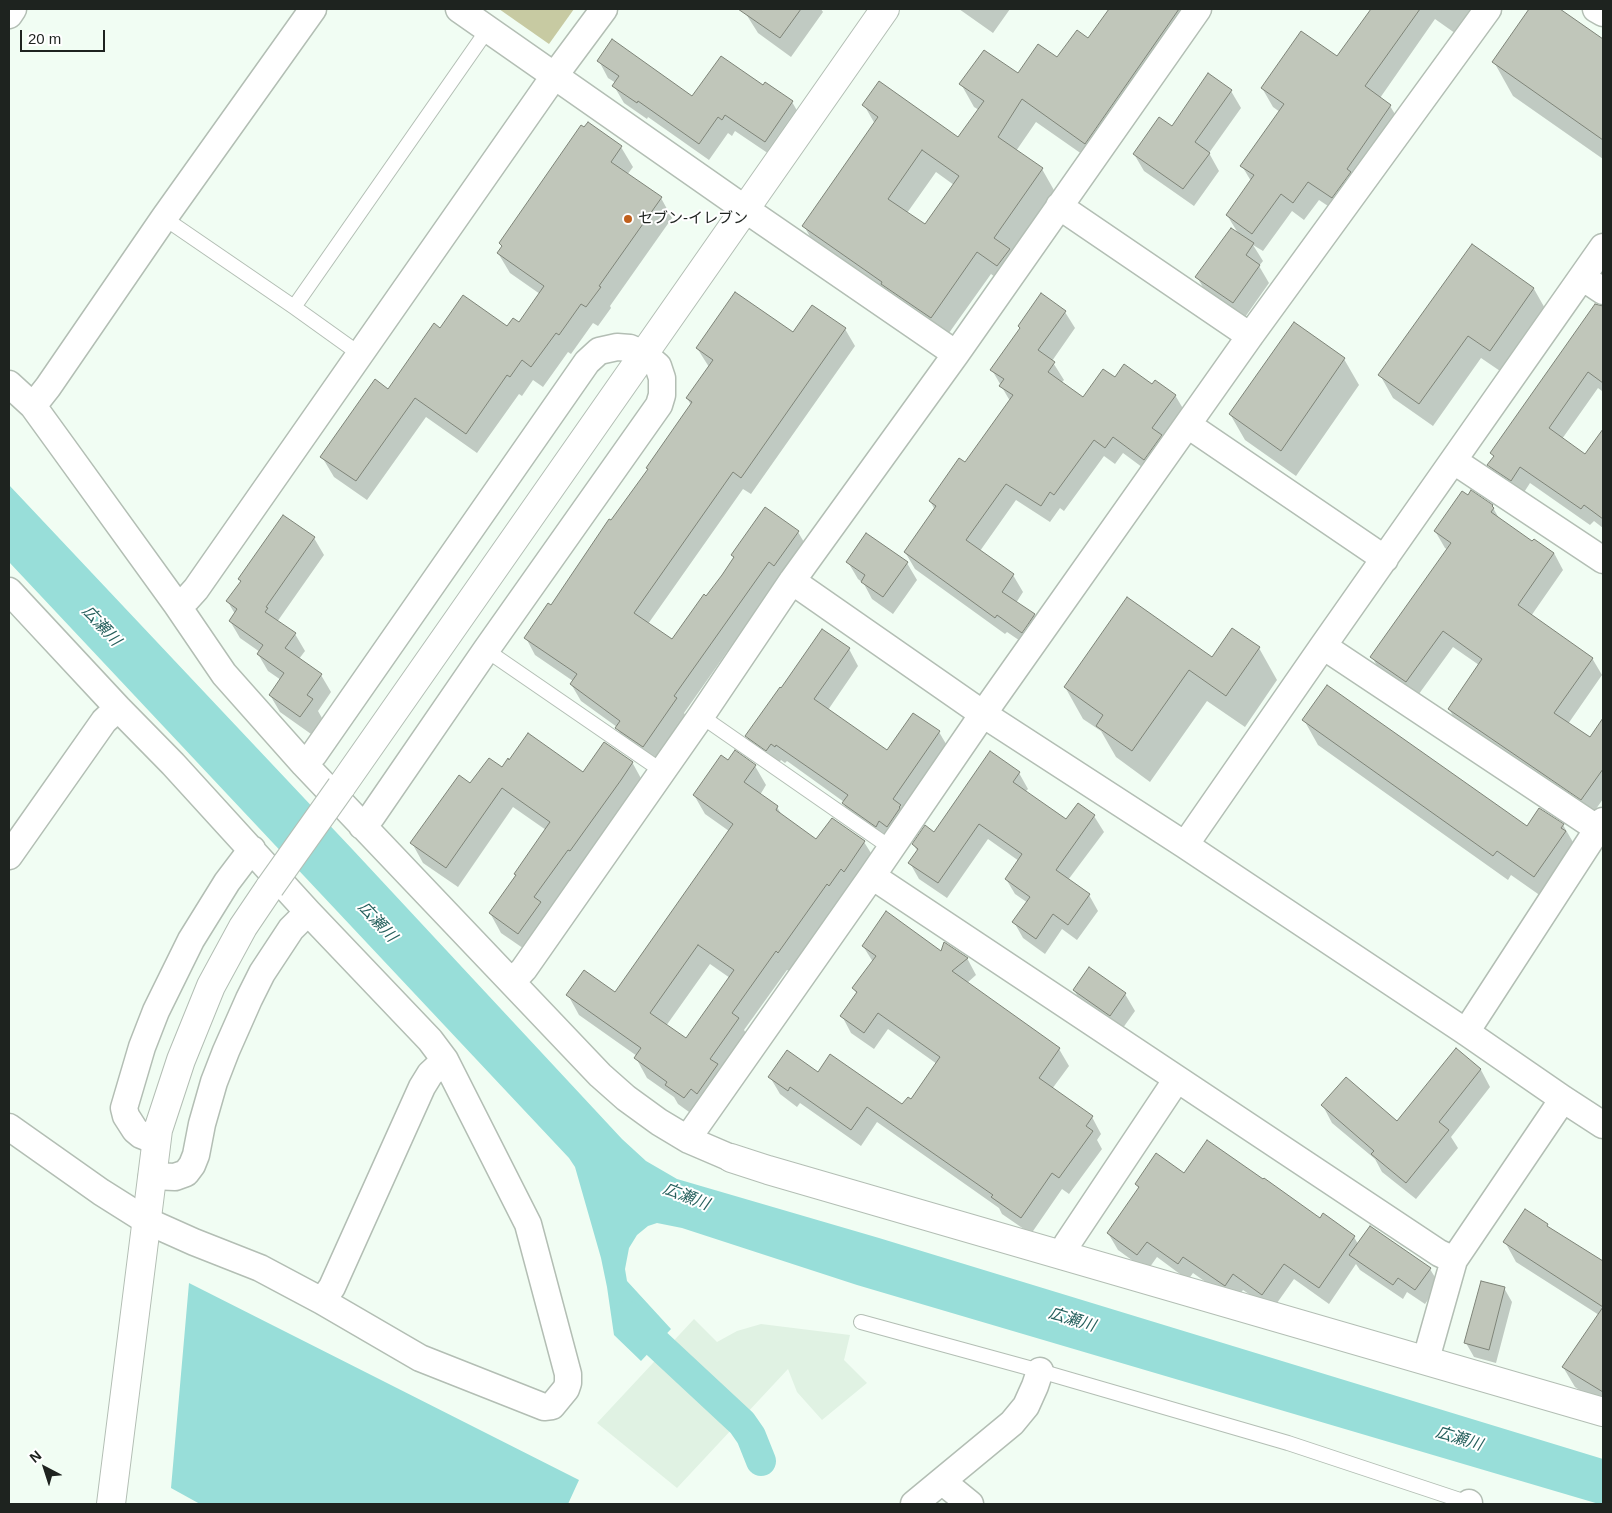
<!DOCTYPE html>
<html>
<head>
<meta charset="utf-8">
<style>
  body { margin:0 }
  #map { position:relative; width:1612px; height:1513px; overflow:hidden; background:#f1fdf3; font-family:Helvetica,sans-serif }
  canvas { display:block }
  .frame { position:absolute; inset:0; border:10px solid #1e231f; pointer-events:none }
  .north { position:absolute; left:20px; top:1443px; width:50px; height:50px; -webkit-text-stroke:4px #fff; paint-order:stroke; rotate:320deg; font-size:14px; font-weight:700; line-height:20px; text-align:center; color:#1e231f }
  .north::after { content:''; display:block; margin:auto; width:18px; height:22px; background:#1e231f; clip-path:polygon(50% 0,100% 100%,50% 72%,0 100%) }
  .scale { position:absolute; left:20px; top:30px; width:85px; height:22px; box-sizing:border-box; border:2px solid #1e231f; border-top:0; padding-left:6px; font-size:15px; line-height:18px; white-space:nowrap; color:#1e231f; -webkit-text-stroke:4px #fff; paint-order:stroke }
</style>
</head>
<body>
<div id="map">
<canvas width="1612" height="1513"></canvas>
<div class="frame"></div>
<div class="north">N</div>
<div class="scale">20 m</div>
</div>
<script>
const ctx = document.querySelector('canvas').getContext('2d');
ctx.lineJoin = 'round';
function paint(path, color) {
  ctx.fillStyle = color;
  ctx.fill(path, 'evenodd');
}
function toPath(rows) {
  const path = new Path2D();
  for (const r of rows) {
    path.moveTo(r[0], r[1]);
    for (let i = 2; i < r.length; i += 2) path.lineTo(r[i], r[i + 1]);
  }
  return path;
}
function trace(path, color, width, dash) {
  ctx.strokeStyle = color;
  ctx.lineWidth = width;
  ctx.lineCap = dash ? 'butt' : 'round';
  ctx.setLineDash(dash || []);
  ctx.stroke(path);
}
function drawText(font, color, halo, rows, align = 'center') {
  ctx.font = font + ' Helvetica,"Noto Sans JP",sans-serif';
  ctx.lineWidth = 4;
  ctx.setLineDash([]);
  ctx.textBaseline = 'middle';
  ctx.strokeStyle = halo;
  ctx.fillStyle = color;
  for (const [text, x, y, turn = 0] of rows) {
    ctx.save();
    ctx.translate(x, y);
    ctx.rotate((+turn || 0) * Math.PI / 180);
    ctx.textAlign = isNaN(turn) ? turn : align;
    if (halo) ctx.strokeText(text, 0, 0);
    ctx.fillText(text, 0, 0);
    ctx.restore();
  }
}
paint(toPath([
  [694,1319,717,1342,737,1331,761,1324,850,1335,844,1360,867,1383,822,1420,797,1392,788,1369,677,1488,597,1423]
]), '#e0f2e3');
paint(toPath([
  [499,9,574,9,549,44]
]), '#c7caa2');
paint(toPath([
  [9,485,353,850,622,1139,646,1161,677,1179,879,1238,1603,1459,1603,1504,1599,1504,857,1285,682,1228,657,1223,648,1226,637,1235,629,1248,625,1269,627,1281,671,1329,641,1361,614,1335,607,1287,601,1258,575,1167,569,1158,9,562],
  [189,1283,579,1480,568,1504,200,1504,171,1488]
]), '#98ded9');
paint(toPath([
  [750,9,821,9,823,12,791,57,758,33,746,14],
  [959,9,1010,9,993,33],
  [1110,9,1199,9,1099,166,1036,122,1016,151,1042,169,1055,192,1011,289,991,274,944,340,817,249,804,226,875,124,864,105,959,139,979,110,974,107,961,84,1018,75,1057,59,1088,40],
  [936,172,954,185,925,225,907,213],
  [1372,9,1486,9,1469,43,1435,19,1380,98,1390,106,1401,124,1343,216,1319,200,1304,220,1292,211,1263,251,1253,245,1263,261,1259,266,1269,283,1243,320,1207,294,1197,277,1238,233,1227,215,1251,181,1242,166,1280,112,1273,107,1262,88,1337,58],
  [1531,9,1558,9,1603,40,1603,159,1513,96,1494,62],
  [599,61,692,98,792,102,802,119,775,158,735,131,732,136,728,133,709,160,648,117,647,119,624,103,614,86,616,83,608,78],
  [1231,91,1241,108,1209,153,1219,171,1194,206,1144,171,1134,154],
  [621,147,633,167,627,175,661,198,672,218,610,306,611,308,598,326,593,323,571,354,568,352,543,387,533,380,522,396,519,394,477,453,426,417,367,500,334,477,322,457,388,390,441,329,507,328,519,324,540,294,510,273,498,253,502,247,500,243],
  [1534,289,1547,312,1503,373,1481,358,1433,426,1393,398,1380,375],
  [1596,306,1603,311,1603,389,1602,391,1598,388,1562,439,1586,456,1603,431,1603,528,1594,521,1590,525,1530,483,1521,497,1499,482,1489,465,1494,457,1491,453],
  [1065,312,1075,328,1052,361,1064,380,1061,383,1083,399,1115,379,1153,385,1175,395,1185,412,1154,476,1123,453,1115,464,1104,456,1064,511,1060,508,1050,522,1016,500,980,551,1013,575,1023,592,1016,603,1034,615,1044,632,1032,649,1007,632,1005,634,915,569,905,552,935,510,930,501,966,464,1010,401,992,370],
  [845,329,855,346,751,494,743,489,648,624,672,641,707,597,734,558,732,555,798,532,808,549,779,578,684,713,686,716,653,763,626,745,617,727,581,701,571,684,573,681,535,655,526,638,551,607,649,469,691,405,687,398,709,367,697,348,793,334],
  [1344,359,1359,385,1296,476,1245,440,1230,414],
  [1492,506,1500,520,1532,542,1554,553,1563,570,1531,616,1592,658,1602,675,1568,724,1590,739,1603,721,1603,799,1591,816,1459,726,1449,709,1479,665,1453,647,1416,698,1382,674,1372,657,1448,550,1445,548,1435,531],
  [314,538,324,555,277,622,295,634,305,651,299,659,321,675,331,692,318,711,322,718,311,734,280,712,270,695,281,680,268,671,258,654,260,652,240,638,230,621,235,614,228,602,241,582,240,579],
  [848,562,907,563,917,580,893,614,872,599,864,584,858,579],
  [1233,630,1259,648,1277,680,1245,727,1207,701,1150,782,1116,757,1101,731,1083,719,1065,687,1212,659],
  [849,649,858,666,828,710,887,752,939,732,949,749,898,843,853,820,843,803,844,802,787,761,785,763,781,760,776,767,756,753,746,736,782,690],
  [1304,720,1527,828,1563,825,1577,849,1548,901,1511,875,1508,880,1318,745],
  [728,761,755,766,766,785,760,795,777,807,783,817,817,841,864,842,876,861,789,971,787,970,744,1030,750,1039,696,1117,678,1104,674,1097,647,1078,636,1058,637,1056,579,1015,568,995,615,993,729,831,705,814,694,795],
  [710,964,730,978,687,1040,666,1026],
  [632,762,643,782,530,953,501,933,490,913,516,876,515,874,546,830,513,807,458,887,423,863,412,843,471,785,502,769,583,774],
  [1019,773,1028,789,1025,792,1067,821,1078,805,1094,816,1104,832,1068,880,1089,895,1098,911,1077,940,1062,929,1045,954,1023,938,1014,922,1028,903,1015,894,1006,879,1019,861,988,839,947,898,919,879,910,863,918,852,913,844,935,834],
  [863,946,942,953,967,958,976,975,967,983,1059,1049,1069,1066,1052,1089,1092,1117,1101,1134,1097,1140,1102,1149,1069,1194,1062,1189,1031,1234,1002,1214,999,1208,877,1122,861,1146,800,1103,797,1107,780,1094,770,1077,818,1073,903,1106,912,1101,937,1064,888,1029,874,1049,851,1033,842,1016,857,994,853,988,873,962],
  [1074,990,1125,994,1135,1011,1120,1032,1084,1007],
  [1456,1050,1481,1070,1490,1087,1451,1137,1458,1148,1416,1199,1382,1172,1375,1159,1332,1123,1323,1106,1397,1123],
  [1184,1175,1320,1219,1354,1237,1358,1244,1430,1269,1439,1284,1425,1304,1407,1292,1403,1299,1360,1270,1356,1264,1329,1304,1294,1279,1272,1310,1243,1290,1234,1302,1193,1273,1188,1280,1157,1257,1147,1271,1118,1250,1108,1233,1139,1189,1136,1184],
  [1547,1225,1549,1229,1603,1261,1603,1403,1596,1401,1575,1387,1563,1367,1599,1315,1516,1262,1505,1242],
  [1504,1288,1512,1302,1496,1363,1474,1357,1466,1343]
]), '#0003');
trace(toPath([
  [627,1316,742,1423,751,1436,761,1461]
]), '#98ded9', 30);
const building = toPath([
  [738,9,801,9,780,38,738,9],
  [1109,9,1179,9,1085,144,1022,99,998,137,1043,168,994,238,1010,249,997,266,977,252,931,318,881,284,882,282,802,226,878,117,862,105,879,81,958,137,984,101,959,84,984,50,1018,73,1038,44,1057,57,1077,30,1088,38,1109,9],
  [922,150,959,176,925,224,888,199,922,150],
  [1371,9,1420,9,1365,86,1391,105,1347,169,1351,172,1332,198,1308,182,1293,203,1281,194,1252,234,1226,215,1254,175,1240,166,1284,104,1261,88,1301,31,1337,56,1371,9],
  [1529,9,1560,9,1603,39,1603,140,1492,62,1529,9],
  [612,39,692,96,721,56,763,85,765,82,793,101,765,142,725,115,722,120,718,117,699,144,638,101,637,103,612,86,619,76,597,61,612,39],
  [1208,73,1232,90,1195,142,1210,153,1183,189,1133,154,1159,117,1172,126,1208,73],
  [588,122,622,146,611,162,662,197,599,286,601,287,586,307,581,304,559,335,556,333,531,367,522,360,510,377,507,375,466,434,415,398,356,481,320,457,375,379,388,389,434,323,440,328,463,295,507,326,513,318,519,322,544,286,497,253,502,246,499,243,581,125,584,127,588,122],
  [1231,228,1254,243,1246,255,1260,265,1233,303,1195,277,1231,228],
  [1472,244,1534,288,1490,351,1468,336,1419,404,1378,375,1472,244],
  [735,292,793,332,812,305,846,328,741,478,733,472,634,613,672,639,704,594,706,596,722,575,734,557,731,555,765,507,799,531,774,566,769,562,674,696,677,698,643,747,615,728,620,721,570,684,577,674,524,638,548,603,551,605,609,519,611,520,648,469,646,468,692,402,686,398,713,360,696,348,735,292],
  [1041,293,1066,311,1038,350,1055,362,1048,372,1083,397,1103,369,1115,377,1124,364,1152,384,1155,380,1176,395,1152,428,1162,435,1144,460,1113,437,1105,448,1094,440,1054,495,1050,492,1041,506,1006,484,966,540,1014,574,1002,592,1035,614,1022,633,997,615,995,618,904,552,936,506,929,501,959,458,965,462,1013,395,999,386,1004,379,990,370,1020,328,1018,326,1041,293],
  [1595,304,1603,306,1603,383,1588,372,1549,428,1585,454,1603,429,1603,519,1584,505,1581,509,1520,467,1511,481,1487,465,1494,456,1490,453,1595,304],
  [1294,322,1345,358,1281,451,1229,414,1294,322],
  [1471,490,1493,505,1492,506,1494,508,1491,512,1532,541,1534,539,1554,553,1518,605,1593,658,1554,713,1590,737,1603,718,1603,769,1581,800,1448,709,1482,659,1443,631,1406,682,1370,657,1451,543,1434,531,1462,491,1468,495,1471,490],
  [283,515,315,537,266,607,268,608,265,612,296,633,285,648,322,674,307,695,313,699,300,717,269,695,284,673,257,654,263,645,229,621,237,609,226,601,241,581,238,579,283,515],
  [866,533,908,562,883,597,861,582,865,575,846,562,866,533],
  [1127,597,1212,657,1232,628,1260,647,1226,696,1189,670,1132,751,1096,726,1103,715,1064,687,1127,597],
  [822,629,850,648,814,699,887,750,913,713,940,731,893,799,901,805,899,807,900,808,887,827,879,821,876,827,842,803,848,795,776,745,775,747,771,744,766,751,745,736,780,687,781,688,822,629],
  [1327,685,1527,826,1539,808,1564,824,1561,828,1566,831,1534,877,1497,851,1493,856,1302,720,1327,685],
  [528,733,583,772,604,742,633,762,621,780,570,851,568,850,534,897,541,902,518,934,489,913,516,875,514,874,550,822,502,788,446,868,410,843,459,775,470,783,489,758,502,767,508,758,509,760,528,733],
  [735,750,756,765,744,782,778,806,776,810,816,839,832,818,865,841,844,872,841,869,829,886,827,884,778,953,776,951,732,1013,739,1018,710,1059,718,1064,697,1094,691,1089,684,1098,665,1085,667,1082,634,1058,641,1048,566,995,584,970,615,992,733,824,693,795,721,755,728,760,735,750],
  [698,945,734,970,686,1038,650,1013,698,945],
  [990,751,1020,772,1013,782,1066,819,1078,803,1095,815,1056,870,1090,894,1068,925,1053,914,1036,939,1012,922,1030,897,1005,879,1022,854,979,824,938,883,908,863,918,849,912,844,925,825,934,832,990,751],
  [886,911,941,951,944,942,968,958,952,971,1060,1048,1039,1078,1093,1116,1086,1126,1093,1131,1059,1178,1052,1173,1021,1218,991,1197,993,1195,867,1107,851,1130,790,1087,788,1091,768,1077,787,1050,818,1072,830,1054,902,1104,908,1097,911,1099,940,1057,878,1013,864,1033,840,1016,857,992,852,988,876,956,862,946,886,911],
  [1089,967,1126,993,1110,1016,1073,990,1089,967],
  [1456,1048,1481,1069,1439,1122,1449,1130,1406,1183,1371,1154,1374,1151,1321,1105,1346,1077,1397,1121,1456,1048],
  [1207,1140,1263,1179,1264,1178,1320,1218,1323,1213,1355,1236,1319,1288,1284,1264,1262,1295,1233,1274,1225,1286,1183,1257,1178,1264,1147,1242,1137,1255,1107,1233,1139,1187,1135,1184,1156,1153,1184,1173,1207,1140],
  [1525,1209,1548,1224,1547,1226,1603,1261,1603,1392,1562,1367,1603,1307,1503,1242,1525,1209],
  [1370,1226,1431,1268,1415,1290,1398,1278,1393,1285,1349,1255,1370,1226],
  [1481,1281,1505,1287,1489,1350,1464,1343,1481,1281]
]);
paint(building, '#c0c6ba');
trace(building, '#7e8478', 1);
const lane = toPath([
  [164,218,294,307,361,355],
  [294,307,488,29],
  [486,650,662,771],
  [701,716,891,848],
  [861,1322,1040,1371,1288,1443,1472,1504]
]);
const street = toPath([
  [459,9,745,209,956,354],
  [1596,9,1603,13],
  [9,15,13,9],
  [1059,206,1250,336],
  [1582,277,1603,291],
  [9,384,33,406,62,446,177,605,224,674,304,764,600,1075,626,1098,659,1122,689,1140,731,1158],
  [33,406,48,387,164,218,313,9],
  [1188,425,1385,559],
  [1454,461,1603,560],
  [792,581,983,714,1185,845,1466,1032,1563,1099,1603,1125],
  [9,591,118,708,173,764,308,912,430,1040,445,1060,528,1224,568,1374,568,1383,566,1389,552,1406,544,1407,420,1358,322,1301,260,1268,194,1242,147,1221,101,1192,9,1127],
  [177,605,187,599,196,589,555,75,604,9],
  [1323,646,1598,829],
  [304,764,314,754,587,362,599,351,617,347,630,348,644,354,658,366,662,378,662,395,659,405,486,650,372,816,362,826],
  [1185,845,1323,646,1603,247],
  [9,856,104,721,118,708],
  [872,876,1439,1253,1454,1260],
  [512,982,524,969,701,716,792,581,956,354,1198,9],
  [1466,1032,1603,821],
  [689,1140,695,1128,872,876,983,714,1250,336,1488,9],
  [156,1141,141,1135,135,1130,126,1116,124,1108,142,1047,156,1011,191,940,227,882,252,849],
  [152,1176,175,1177,186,1173,192,1165,196,1155,202,1124,214,1082,226,1051,249,999,262,973,291,929,308,912],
  [1064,1256,1067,1244,1177,1079],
  [322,1301,332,1287,422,1087,430,1074,445,1060],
  [1426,1359,1454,1260,1563,1099],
  [943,1482,970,1504],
  [914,1504,1012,1423,1026,1406,1035,1386,1040,1371],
  [1469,1504,1469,1503]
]);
const secondary = toPath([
  [341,787,885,9],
  [731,1158,768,1170,1603,1412],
  [111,1504,158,1130,181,1060,211,986,243,927,270,887]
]);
trace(lane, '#b3beb4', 16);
trace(street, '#b3beb4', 29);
trace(secondary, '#b3beb4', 30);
trace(lane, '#fff', 14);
trace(street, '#fff', 26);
trace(secondary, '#fff', 28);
const secondaryBridge = toPath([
  [270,887,341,787]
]);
trace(secondaryBridge, '#b3beb4', 30, []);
trace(secondaryBridge, '#fff', 28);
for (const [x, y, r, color] of [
  [628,219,5,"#c0601d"]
]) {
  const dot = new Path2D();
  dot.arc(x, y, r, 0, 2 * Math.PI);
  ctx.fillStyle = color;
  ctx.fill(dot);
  trace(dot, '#fff', 2);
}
drawText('15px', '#1e231f', '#fff', [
  ["セブン-イレブン",638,219]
], 'left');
drawText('italic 16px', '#26605d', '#fff', [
  ["広瀬川",101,626,47],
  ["広瀬川",377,922,47],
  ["広瀬川",686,1197,21],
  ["広瀬川",1072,1320,17],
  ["広瀬川",1459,1439,17]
]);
</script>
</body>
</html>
